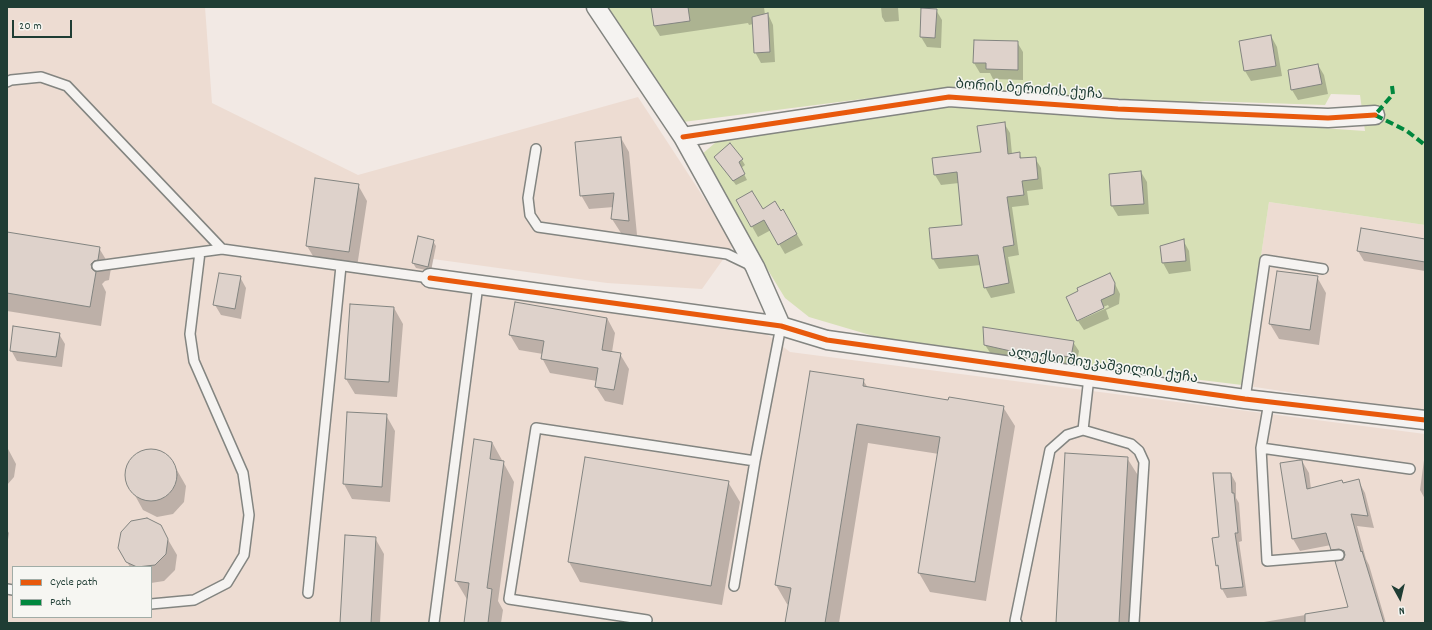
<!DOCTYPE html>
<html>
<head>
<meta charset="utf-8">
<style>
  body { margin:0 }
  #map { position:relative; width:1432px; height:630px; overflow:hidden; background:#f2e9e4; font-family:Dekko,sans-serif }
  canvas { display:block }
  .frame { position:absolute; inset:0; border:8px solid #1f3d34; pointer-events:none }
  .legend { position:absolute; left:12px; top:566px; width:140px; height:52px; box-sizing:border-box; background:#f6f6f2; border:1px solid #a0aca6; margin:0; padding:5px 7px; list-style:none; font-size:12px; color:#1f3d34 }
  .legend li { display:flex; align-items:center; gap:8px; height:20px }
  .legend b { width:20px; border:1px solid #a0aca6 }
  .north { position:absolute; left:1380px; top:578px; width:40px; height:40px; -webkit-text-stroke:3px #f6f6f2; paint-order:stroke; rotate:172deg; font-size:11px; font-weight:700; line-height:16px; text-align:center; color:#1f3d34 }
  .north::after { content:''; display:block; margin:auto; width:14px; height:18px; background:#1f3d34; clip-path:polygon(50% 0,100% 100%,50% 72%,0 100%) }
  .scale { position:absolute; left:12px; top:20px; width:60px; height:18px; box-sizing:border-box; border:2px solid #1f3d34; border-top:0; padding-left:5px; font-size:12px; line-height:14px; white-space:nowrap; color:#1f3d34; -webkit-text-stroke:3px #f6f6f2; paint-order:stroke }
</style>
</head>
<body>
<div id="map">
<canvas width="1432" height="630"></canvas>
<div class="frame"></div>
<ul class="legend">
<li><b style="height:5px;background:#e8590c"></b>Cycle path</li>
<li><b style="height:5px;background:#00873e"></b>Path</li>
</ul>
<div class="north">N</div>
<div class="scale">20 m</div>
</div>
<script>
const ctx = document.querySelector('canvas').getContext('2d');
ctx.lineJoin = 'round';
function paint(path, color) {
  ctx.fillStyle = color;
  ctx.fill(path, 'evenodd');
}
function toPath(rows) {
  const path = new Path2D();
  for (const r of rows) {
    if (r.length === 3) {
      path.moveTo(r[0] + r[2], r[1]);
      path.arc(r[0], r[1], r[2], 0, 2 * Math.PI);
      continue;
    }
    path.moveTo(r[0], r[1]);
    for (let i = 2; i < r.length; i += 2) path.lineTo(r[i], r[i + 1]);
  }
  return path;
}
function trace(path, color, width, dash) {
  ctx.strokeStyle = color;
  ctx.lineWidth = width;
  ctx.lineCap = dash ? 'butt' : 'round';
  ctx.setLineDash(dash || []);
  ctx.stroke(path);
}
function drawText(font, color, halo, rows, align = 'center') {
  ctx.font = font + ' Dekko,"Noto Sans Georgian",sans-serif';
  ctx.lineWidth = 3;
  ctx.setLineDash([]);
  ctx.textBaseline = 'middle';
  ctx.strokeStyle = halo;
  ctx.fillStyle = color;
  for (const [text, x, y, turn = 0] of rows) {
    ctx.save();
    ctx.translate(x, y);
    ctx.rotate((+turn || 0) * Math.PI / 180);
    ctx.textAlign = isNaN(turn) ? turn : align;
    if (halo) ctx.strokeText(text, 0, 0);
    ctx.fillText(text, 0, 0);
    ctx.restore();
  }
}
paint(toPath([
  [7,7,205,7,212,103,358,175,638,97,734,244,702,289,607,283,433,259,430,278,763,331,790,352,1425,434,1425,623,7,623],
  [13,567,151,567,151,617,13,617],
  [1269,202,1425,225,1425,413,1242,385]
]), '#eddcd2');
paint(toPath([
  [606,7,1425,7,1425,225,1269,202,1242,385,897,343,809,317,785,298,708,172,701,155,723,136,945,102,1365,131,1360,95,1331,94,1325,105,1205,101,1188,103,948,88,683,122]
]), '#d7e0b6');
paint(toPath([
  [652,7,764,7,765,15,768,14,773,25,775,62,761,63,755,52,753,24,749,25,748,23,660,36,654,26],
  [881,7,898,7,899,21,885,22,882,17],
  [936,10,942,20,941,48,927,47,921,37],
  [1271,36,1277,47,1282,76,1251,81,1245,71,1241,42],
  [1017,42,1023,52,1023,80,993,79,990,73,980,73,974,63],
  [1318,65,1324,75,1328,94,1298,100,1292,90],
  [1004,123,1010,133,1012,154,1019,153,1022,159,1035,158,1041,168,1043,189,1027,191,1029,205,1012,207,1019,255,1008,257,1015,293,991,298,985,287,981,265,939,269,933,259,930,229,963,226,959,183,941,185,935,175,982,153],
  [621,138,629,152,637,235,621,233,612,219,614,207,589,209,581,195],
  [715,157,742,160,745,165,741,168,747,180,736,185],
  [1141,172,1147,182,1149,214,1118,216,1112,206,1110,174],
  [358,185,367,201,357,267,316,261,307,246],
  [737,200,762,210,780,212,783,210,803,245,785,254,771,230,758,237],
  [7,233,99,248,111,268,109,280,105,281,102,284,106,292,101,326,7,311],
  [1183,240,1189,251,1191,271,1169,274,1163,263,1162,247],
  [1425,240,1425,271,1364,261,1358,251],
  [433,241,436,246,431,271,416,268,413,263],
  [1110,274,1120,294,1119,304,1106,310,1109,319,1084,330,1078,321,1109,307,1108,305,1077,319,1080,292],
  [240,277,246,288,241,319,221,315,215,305],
  [1317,277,1326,293,1319,345,1279,339,1270,324],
  [394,308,403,324,397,397,355,394,346,379],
  [607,318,615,333,612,352,620,354,629,369,623,405,605,401,596,387,597,381,550,373,542,358,543,354,519,350,510,335],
  [59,334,65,344,62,367,17,361,11,350],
  [1073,342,1079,351,1076,366,991,354,985,345],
  [863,380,868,388,949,401,1003,407,1015,426,986,601,930,592,919,573,939,454,868,443,839,623,786,623,789,605,787,604,776,585],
  [386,415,395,431,390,502,352,499,344,484],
  [492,442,514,482,498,601,503,610,501,623,465,623,468,601,456,581],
  [7,447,16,464,14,477,7,485],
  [155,449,169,456,186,486,184,502,173,514,157,517,143,510,126,479,128,464,139,452],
  [1127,458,1139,477,1131,623,1057,623],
  [1424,460,1425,460,1425,499,1420,490],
  [1302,461,1309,473,1311,489,1358,480,1365,493,1374,528,1357,526,1366,559,1369,565,1386,623,1354,623,1339,561,1331,545,1300,551,1293,539],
  [1231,474,1236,483,1236,498,1239,503,1242,541,1239,542,1247,596,1227,598,1222,589,1219,569,1217,565,1213,539,1220,538],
  [728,482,740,502,722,605,580,582,569,562],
  [160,526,177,555,175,570,164,581,151,583,151,567,130,567,119,548],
  [7,530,9,533,7,546],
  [375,538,384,554,380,623,341,623],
  [1323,612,1329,623,1258,623]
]), '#0003');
const building = toPath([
  [651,7,688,7,690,21,654,26,651,7],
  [921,8,937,9,935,38,920,37,921,8],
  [768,13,770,52,754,53,752,17,768,13],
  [1271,35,1276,66,1244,71,1239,41,1271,35],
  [974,40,1018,41,1018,70,986,69,986,63,973,63,974,40],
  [1318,64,1322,84,1291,90,1288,70,1318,64],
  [1005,122,1008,154,1020,152,1020,158,1036,157,1038,179,1022,181,1024,195,1007,197,1014,245,1003,247,1009,283,984,288,978,255,932,259,929,228,962,225,957,172,934,175,932,158,981,152,977,126,1005,122],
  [621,137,624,168,629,221,611,219,614,193,580,196,575,142,621,137],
  [730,143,743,159,739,162,745,174,733,181,714,157,730,143],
  [1141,171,1144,204,1111,206,1109,174,1141,171],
  [315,178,359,184,349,252,306,246,315,178],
  [752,191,763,209,775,201,781,211,783,209,797,234,778,245,764,220,751,227,736,200,752,191],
  [1361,228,1425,239,1425,262,1357,251,1361,228],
  [7,232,100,247,98,260,94,261,91,264,92,269,96,272,90,307,7,293,7,232],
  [418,236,434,240,428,267,412,263,418,236],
  [1184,239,1186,261,1162,263,1160,246,1184,239],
  [1277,271,1318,276,1310,330,1269,324,1277,271],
  [219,273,241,276,235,309,213,305,219,273],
  [1110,273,1115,283,1114,294,1101,300,1104,308,1077,321,1066,297,1078,291,1077,288,1110,273],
  [515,302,607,318,602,350,621,353,614,390,595,387,598,368,541,359,544,341,509,335,515,302],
  [350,304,394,307,389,382,345,379,350,304],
  [13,326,60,333,56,357,10,351,13,326],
  [983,327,1074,341,1071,357,1046,354,1045,356,1015,352,984,345,983,327],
  [810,371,864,379,863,386,948,400,949,397,1004,406,975,582,918,573,940,437,857,424,825,623,785,623,791,588,775,585,810,371],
  [347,412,387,414,382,487,343,484,347,412],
  [474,439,492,442,490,459,504,461,487,588,492,589,488,623,464,623,469,583,455,581,474,439],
  [151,475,26],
  [1065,453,1128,457,1119,623,1056,623,1065,453],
  [585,457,729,481,711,586,568,562,585,457],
  [1300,460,1302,460,1307,489,1342,480,1343,483,1359,479,1368,516,1351,514,1361,552,1362,551,1384,623,1305,623,1305,614,1348,607,1335,561,1343,560,1345,555,1344,551,1339,549,1331,550,1326,533,1292,539,1280,463,1300,460],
  [1213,473,1231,473,1232,493,1234,493,1238,533,1235,533,1243,587,1221,589,1218,565,1216,566,1212,538,1219,537,1213,473],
  [147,518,161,525,168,539,166,554,155,565,137,567,126,562,118,548,121,532,131,521,147,518],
  [345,535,376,537,371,623,340,623,345,535]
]);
paint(building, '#ded2cb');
trace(building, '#838581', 1);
const service = toPath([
  [7,82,11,80,41,77,67,86,222,249,430,278],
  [536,149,528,198,530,215,538,227,727,254,752,266],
  [97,266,222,249],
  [1245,399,1265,260,1323,269],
  [1269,402,1261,448,1267,561,1339,555],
  [1083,430,1089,377],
  [1261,448,1410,469],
  [734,586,755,461,781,326],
  [7,589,13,590],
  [308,593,341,266],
  [151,604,194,600,227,583,244,555,249,515,243,473,194,361,190,334,200,252],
  [647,620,509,599,536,428,755,461],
  [434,623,478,285],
  [1017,623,1015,621,1050,450,1067,435,1083,430,1131,444,1139,451,1144,462,1134,623]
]);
const minor = toPath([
  [596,7,683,137,755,267,781,326],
  [683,137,949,97,1118,109,1328,118,1375,115],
  [430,278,781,326,827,340,1245,399,1425,420]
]);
trace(service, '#838581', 12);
trace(minor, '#838581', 21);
trace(service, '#f5f3f1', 9);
trace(minor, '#f5f3f1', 18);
trace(toPath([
  [1392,86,1393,94,1375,115,1407,131,1425,145]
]), '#00873e', 4, [8, 4]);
trace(toPath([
  [683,137,949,97,1118,109,1328,118,1375,115],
  [430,278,781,326,827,340,1245,399,1425,420]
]), '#e8590c', 5);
drawText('14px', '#1f3d34', '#f6f6f2', [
  ["ბორის ბერიძის ქუჩა",1029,91,4],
  ["ალექსი შიუკაშვილის ქუჩა",1103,367,8]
]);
</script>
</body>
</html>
